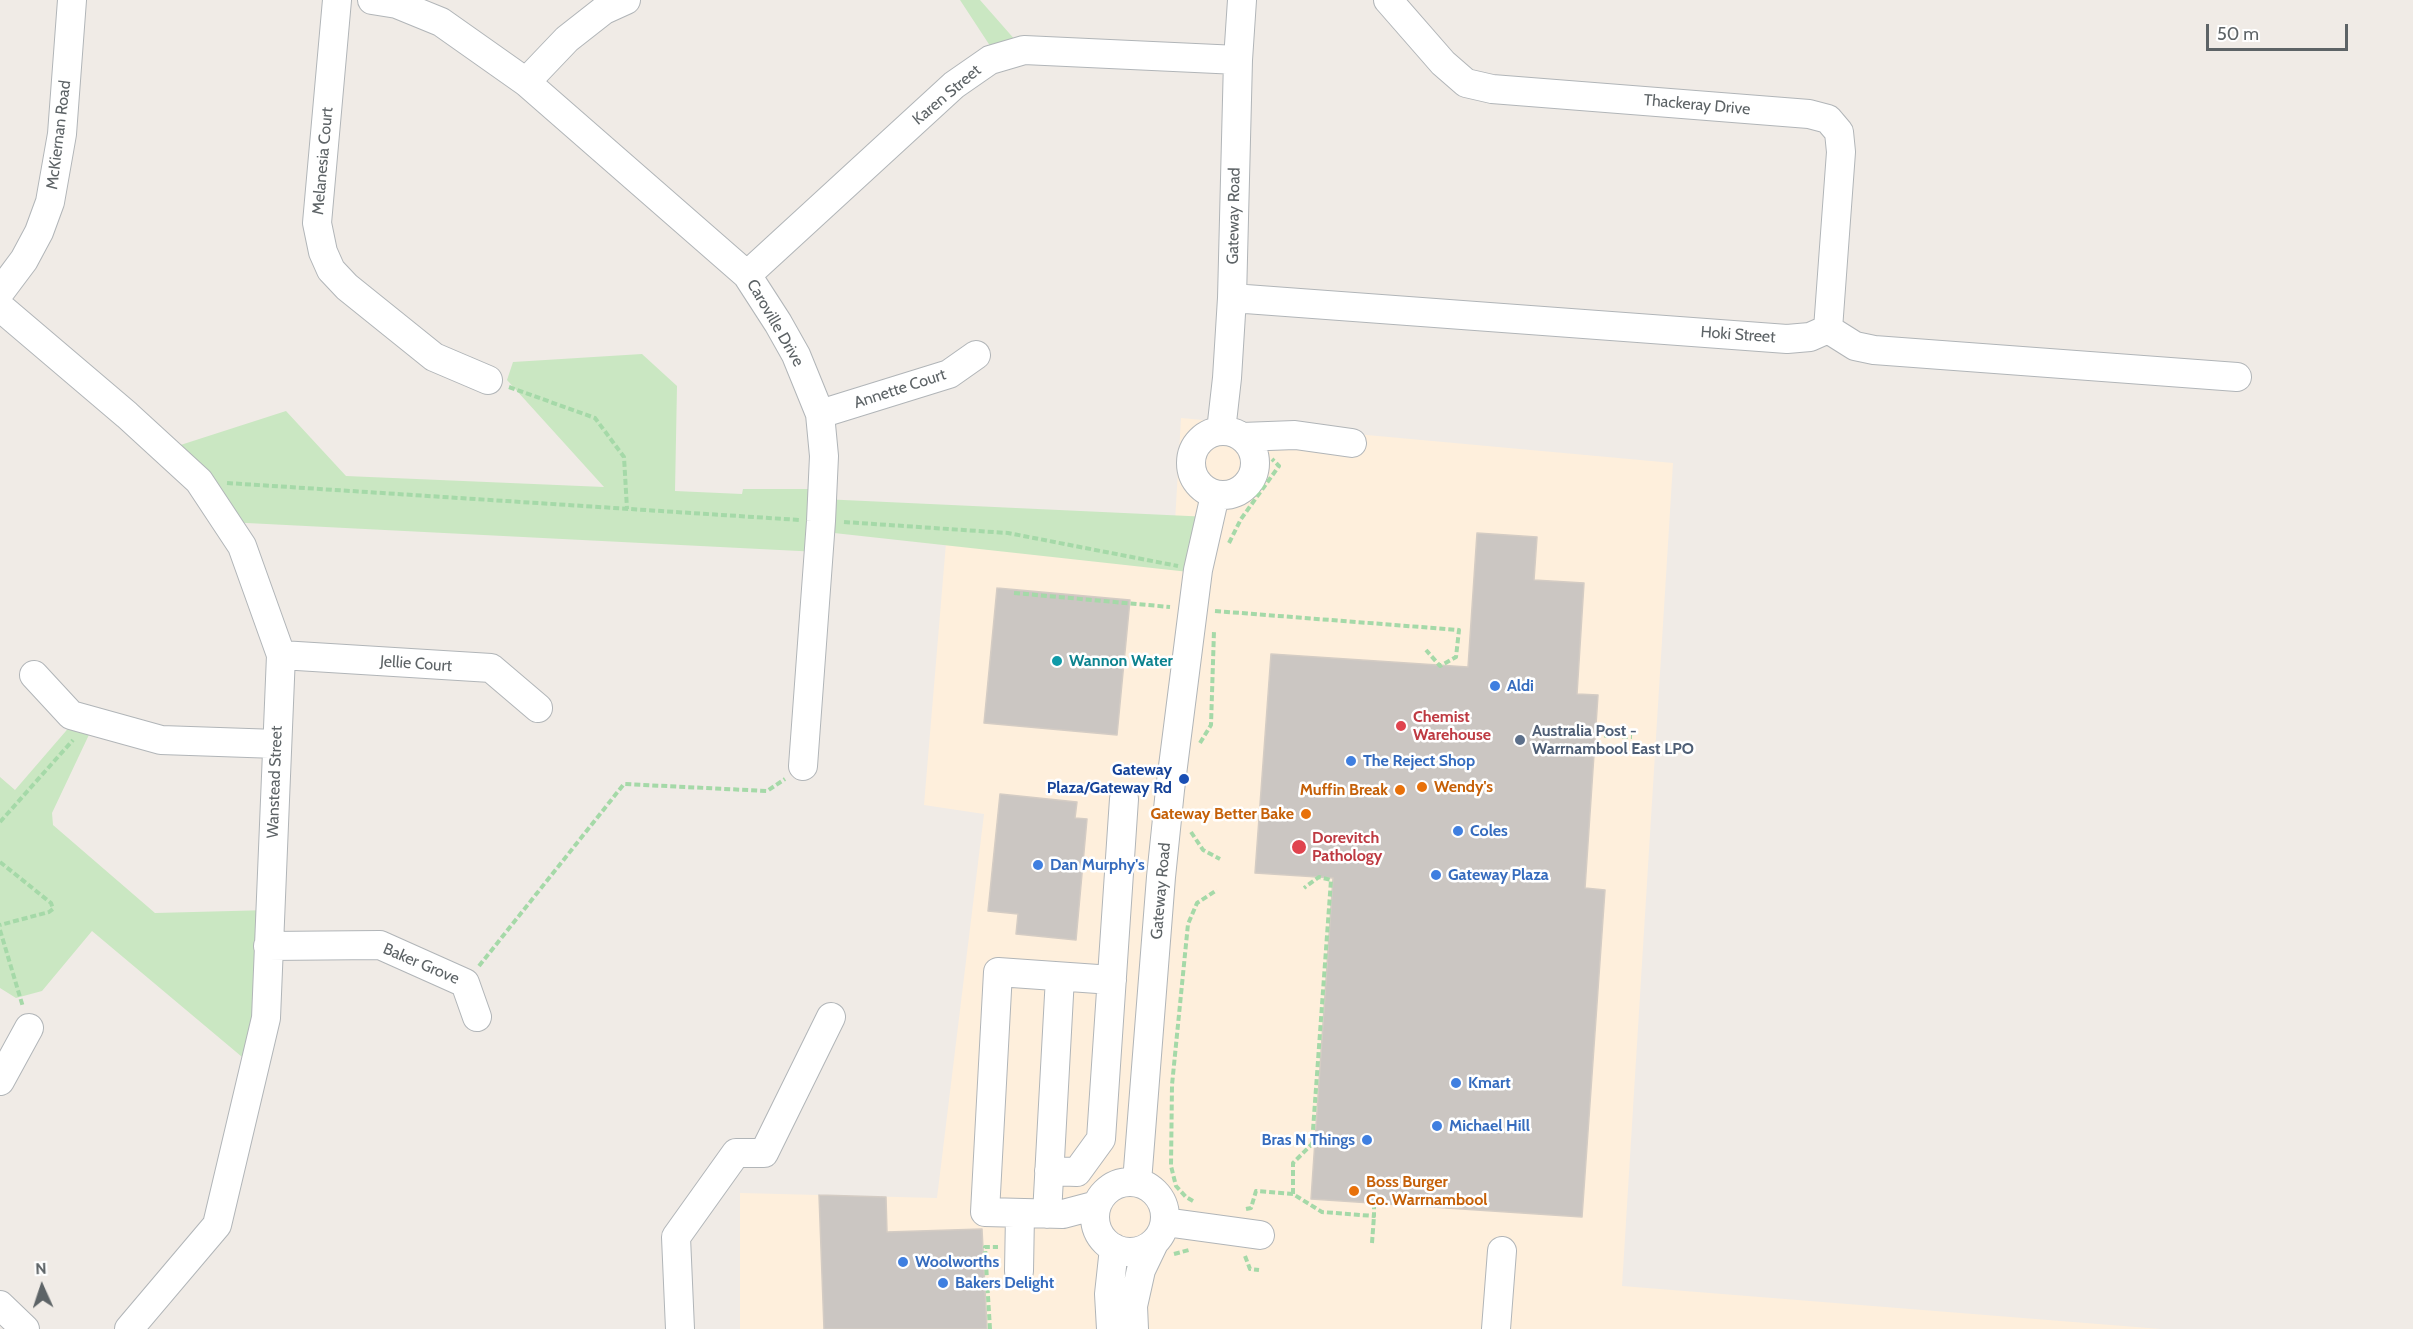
<!DOCTYPE html>
<html>
<head>
<meta charset="utf-8">
<style>
  body { margin:0 }
  #map { position:relative; width:2413px; height:1329px; overflow:hidden; background:#f0ebe6; font-family:Cabin,sans-serif }
  canvas { display:block }
  .north { position:absolute; left:12px; top:1257px; width:60px; height:60px; -webkit-text-stroke:4px #fff; paint-order:stroke; rotate:357deg; font-size:16px; font-weight:700; line-height:24px; text-align:center; color:#5d6366 }
  .north::after { content:''; display:block; margin:auto; width:21px; height:27px; background:#5d6366; clip-path:polygon(50% 0,100% 100%,50% 72%,0 100%) }
  .scale { position:absolute; left:2206px; top:24px; width:142px; height:27px; box-sizing:border-box; border:3px solid #5d6366; border-top:0; padding-left:8px; font-size:18px; line-height:21px; white-space:nowrap; color:#5d6366; -webkit-text-stroke:4px #fff; paint-order:stroke }
</style>
</head>
<body>
<div id="map">
<canvas width="2413" height="1329"></canvas>
<div class="north">N</div>
<div class="scale">50 m</div>
</div>
<script>
const ctx = document.querySelector('canvas').getContext('2d');
ctx.lineJoin = 'round';
function paint(path, color) {
  ctx.fillStyle = color;
  ctx.fill(path, 'evenodd');
}
function toPath(rows) {
  const path = new Path2D();
  for (const r of rows) {
    if (r.length === 3) {
      path.moveTo(r[0] + r[2], r[1]);
      path.arc(r[0], r[1], r[2], 0, 2 * Math.PI);
      continue;
    }
    path.moveTo(r[0], r[1]);
    for (let i = 2; i < r.length; i += 2) path.lineTo(r[i], r[i + 1]);
  }
  return path;
}
function trace(path, color, width, dash) {
  ctx.strokeStyle = color;
  ctx.lineWidth = width;
  ctx.lineCap = dash ? 'butt' : 'round';
  ctx.setLineDash(dash || []);
  ctx.stroke(path);
}
function drawText(font, color, halo, rows, align = 'center') {
  ctx.font = font + ' Cabin,sans-serif';
  ctx.lineWidth = 5;
  ctx.setLineDash([]);
  ctx.textBaseline = 'middle';
  ctx.strokeStyle = halo;
  ctx.fillStyle = color;
  for (const [text, x, y, turn = 0] of rows) {
    ctx.save();
    ctx.translate(x, y);
    ctx.rotate((+turn || 0) * Math.PI / 180);
    ctx.textAlign = isNaN(turn) ? turn : align;
    if (halo) ctx.strokeText(text, 0, 0);
    ctx.fillText(text, 0, 0);
    ctx.restore();
  }
}
paint(toPath([
  [1181,418,1673,463,1622,1286,2161,1329,740,1329,740,1193,937,1198,984,814,924,805,946,543,1173,557]
]), '#feefdc');
paint(toPath([
  [960,0,980,0,1024,50,998,58],
  [642,354,677,386,675,491,742,494,743,489,822,489,822,499,1210,517,1198,573,834,533,819,552,227,522,165,450,286,411,346,476,604,487,507,380,513,362],
  [78,717,95,722,52,813,53,825,155,913,270,910,254,1067,92,931,42,991,16,998,0,988,0,777,15,790]
]), '#cae7c2');
const building = toPath([
  [1477,533,1537,537,1534,580,1584,583,1577,694,1598,695,1585,888,1605,890,1582,1217,1311,1199,1333,878,1255,873,1271,654,1468,667,1477,533],
  [997,588,1130,600,1117,735,984,723,997,588],
  [1000,794,1077,802,1075,818,1087,819,1076,940,1016,934,1018,914,988,911,1000,794],
  [819,1195,886,1197,887,1232,982,1229,987,1329,824,1329,819,1195]
]);
paint(building, '#cbc6c2');
trace(building, '#d4ccc4', 1.5);
const minor = toPath([
  [337,0,317,223,323,252,331,270,347,287,434,357,488,380],
  [372,0,397,4,441,22,526,82,747,275,778,323,796,355,820,414,824,456,821,521,803,766],
  [1388,0,1443,63,1466,83,1492,89,1809,114,1828,119,1839,132,1841,152,1828,329],
  [526,82,567,39,604,10,626,0],
  [747,275,954,85,990,60,1024,50,1238,60],
  [0,292,24,260,39,232,50,202,62,134,72,0],
  [1232,298,1787,339,1810,337,1828,329,1855,346,1874,350,2237,377],
  [0,307,127,415,199,481,242,546,281,655,266,1018,217,1225,129,1329],
  [820,414,949,374,976,355],
  [1223,463,32],
  [1221,431,1227,378,1232,298,1238,60,1242,0],
  [1242,437,1295,435,1352,443],
  [281,655,491,668,538,708],
  [34,675,71,715,78,717,161,740,277,744],
  [268,946,380,945,465,983,477,1017],
  [0,1081,29,1028],
  [1049,1171,1077,1172,1101,1139,1124,799],
  [1137,1182,1161,877,1170,790,1198,570,1215,495],
  [1130,1217,35],
  [1097,1205,1063,1214,985,1212,998,972,1112,980],
  [1047,1214,1060,977],
  [1165,1222,1260,1235],
  [1019,1271,1020,1214],
  [0,1305,25,1329],
  [680,1329,676,1237,736,1153,764,1153,831,1017],
  [1111,1329,1109,1294,1114,1248],
  [1134,1329,1133,1306,1141,1270,1154,1243],
  [1496,1329,1502,1251]
]);
trace(minor, '#b1b5b8', 30);
trace(toPath([
  [509,387,595,418,624,457,627,509],
  [227,483,800,520],
  [844,522,1008,533,1178,566],
  [1229,543,1241,519,1279,466,1272,459],
  [1014,593,1170,607],
  [1215,611,1459,630,1456,657,1440,666,1426,650],
  [1595,735,1632,737],
  [1200,743,1211,725,1214,631],
  [1113,773,1145,775,1148,773],
  [0,822,73,740],
  [1191,832,1203,850,1220,859],
  [0,862,51,903,53,909,49,912,0,925],
  [0,930,23,1007],
  [479,966,624,784,767,791,785,779],
  [1293,1194,1293,1163,1312,1144,1331,880,1319,877,1304,888],
  [1193,1201,1186,1197,1176,1186,1171,1166,1172,1085,1188,924,1197,903,1217,890],
  [1246,1209,1251,1208,1256,1191,1293,1194,1322,1212,1374,1216,1374,1203],
  [1372,1243,1374,1216],
  [1174,1254,1189,1250],
  [1245,1256,1250,1269,1259,1270],
  [990,1329,985,1247,998,1247]
]), '#a5d9a8', 4, [6, 3]);
trace(minor, '#fff', 28);
for (const [x, y, r, color] of [
  [1057,661,6,"#0f9aa8"],
  [1495,686,6,"#3f7fe0"],
  [1401,726,6,"#e0444e"],
  [1520,740,6,"#5c6f8a"],
  [1351,761,6,"#3f7fe0"],
  [1184,779,6,"#1a4fb4"],
  [1422,787,6,"#e8710a"],
  [1400,790,6,"#e8710a"],
  [1306,814,6,"#e8710a"],
  [1458,831,6,"#3f7fe0"],
  [1299,847,8,"#e0444e"],
  [1038,865,6,"#3f7fe0"],
  [1436,875,6,"#3f7fe0"],
  [1456,1083,6,"#3f7fe0"],
  [1437,1126,6,"#3f7fe0"],
  [1367,1140,6,"#3f7fe0"],
  [1354,1191,6,"#e8710a"],
  [903,1262,6,"#3f7fe0"],
  [943,1283,6,"#3f7fe0"]
]) {
  const dot = new Path2D();
  dot.arc(x, y, r, 0, 2 * Math.PI);
  ctx.fillStyle = color;
  ctx.fill(dot);
  trace(dot, '#fff', 2);
}
drawText('16px', '#5d6366', '#fff', [
  ["Karen Street",947,95,-40],
  ["Thackeray Drive",1697,105,5],
  ["McKiernan Road",59,135,-83],
  ["Melanesia Court",323,161,-85],
  ["Gateway Road",1234,216,-89],
  ["Caroville Drive",775,323,60],
  ["Hoki Street",1738,335,4],
  ["Annette Court",900,389,-18],
  ["Jellie Court",416,664,4],
  ["Wanstead Street",275,782,-88],
  ["Gateway Road",1161,891,-85],
  ["Baker Grove",421,964,23]
]);
drawText('bold 16px', '#0d838f', '#fff', [
  ["Wannon Water",1069,661]
], 'left');
drawText('bold 16px', '#366cbe', '#fff', [
  ["Aldi",1507,686],
  ["The Reject Shop",1363,761],
  ["Coles",1470,831],
  ["Dan Murphy's",1050,865],
  ["Gateway Plaza",1448,875],
  ["Kmart",1468,1083],
  ["Michael Hill",1449,1126],
  ["Bras N Things",1355,1140,"right"],
  ["Woolworths",915,1262],
  ["Bakers Delight",955,1283]
], 'left');
drawText('bold 16px', '#be3a42', '#fff', [
  ["Chemist",1413,717],
  ["Warehouse",1413,735],
  ["Dorevitch",1312,838],
  ["Pathology",1312,856]
], 'left');
drawText('bold 16px', '#4e5e75', '#fff', [
  ["Australia Post -",1532,731],
  ["Warrnambool East LPO",1532,749]
], 'left');
drawText('bold 16px', '#164399', '#fff', [
  ["Gateway",1172,770],
  ["Plaza/Gateway Rd",1172,788]
], 'right');
drawText('bold 16px', '#c56008', '#fff', [
  ["Wendy's",1434,787],
  ["Muffin Break",1388,790,"right"],
  ["Gateway Better Bake",1294,814,"right"],
  ["Boss Burger",1366,1182],
  ["Co. Warrnambool",1366,1200]
], 'left');
</script>
</body>
</html>
